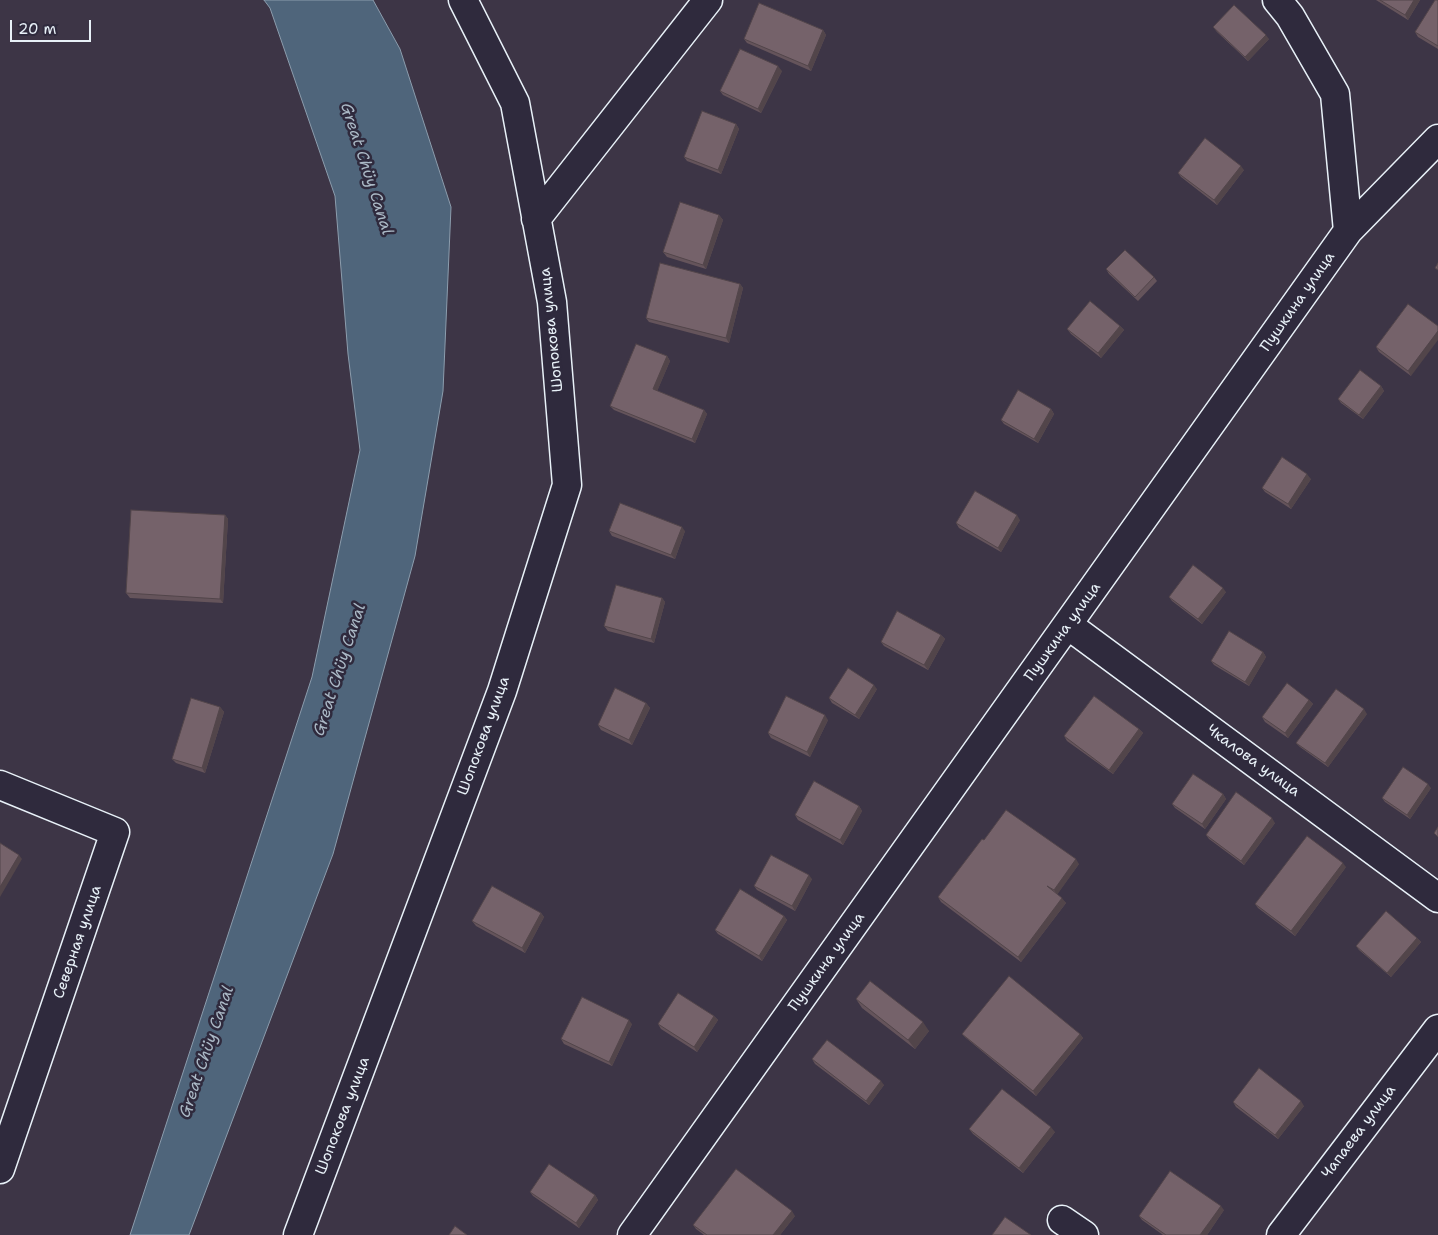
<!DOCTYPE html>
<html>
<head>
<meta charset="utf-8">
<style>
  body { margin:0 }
  #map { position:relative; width:1438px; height:1235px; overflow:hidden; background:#3d3546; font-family:"Shantell Sans",sans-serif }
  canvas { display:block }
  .scale { position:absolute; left:10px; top:20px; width:81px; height:22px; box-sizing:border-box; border:2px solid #e8f1f8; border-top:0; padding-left:6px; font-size:15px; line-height:18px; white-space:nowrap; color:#e8f1f8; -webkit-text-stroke:4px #2f2a3d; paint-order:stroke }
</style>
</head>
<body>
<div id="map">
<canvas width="1438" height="1235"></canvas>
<div class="scale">20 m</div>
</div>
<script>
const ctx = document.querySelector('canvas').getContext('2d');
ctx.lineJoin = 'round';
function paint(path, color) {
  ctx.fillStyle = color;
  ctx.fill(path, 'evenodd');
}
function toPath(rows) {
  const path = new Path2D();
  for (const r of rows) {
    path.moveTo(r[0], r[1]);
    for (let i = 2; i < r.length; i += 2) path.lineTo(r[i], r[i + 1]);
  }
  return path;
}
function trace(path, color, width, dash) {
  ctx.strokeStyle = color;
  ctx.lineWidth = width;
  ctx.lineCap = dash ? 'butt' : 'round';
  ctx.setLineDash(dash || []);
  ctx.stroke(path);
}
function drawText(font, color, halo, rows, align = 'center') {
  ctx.font = font + ' "Shantell Sans",sans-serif';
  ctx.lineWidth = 5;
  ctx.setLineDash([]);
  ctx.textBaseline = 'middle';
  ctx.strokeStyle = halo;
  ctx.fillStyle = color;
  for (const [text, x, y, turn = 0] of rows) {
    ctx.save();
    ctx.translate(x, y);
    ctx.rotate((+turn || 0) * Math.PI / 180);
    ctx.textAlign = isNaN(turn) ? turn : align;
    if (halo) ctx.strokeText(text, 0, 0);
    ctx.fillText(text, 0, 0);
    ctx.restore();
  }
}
const water = toPath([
  [264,0,373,0,400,49,451,207,443,391,415,556,333,854,189,1235,130,1235,312,677,360,450,348,354,335,196,270,8,264,0]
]);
paint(water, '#4f657b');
trace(water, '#8c9dad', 1);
const minor = toPath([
  [1277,0,1290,16,1335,94,1348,231],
  [536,219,708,0],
  [1068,625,1438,898],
  [0,785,115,832,0,1169],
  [1062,1220,1084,1235],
  [298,1235,502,691,567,485,552,302,515,103,463,0],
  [632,1235,1348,231,1438,139],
  [1281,1235,1438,1029]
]);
trace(minor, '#e8f1f8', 31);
trace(minor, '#2f2a3d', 28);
paint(toPath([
  [1376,0,1420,0,1408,20],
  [1438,0,1438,49,1418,37,1415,32],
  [1213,27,1269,39,1248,61,1217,32],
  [823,30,826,35,811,71,747,43,744,39],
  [782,71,761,113,723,95,720,91],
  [736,124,739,129,721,174,687,161,684,157],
  [1244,170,1217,205,1181,177,1178,173],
  [719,215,723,220,706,269,667,257,663,252],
  [1106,269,1154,277,1157,281,1138,301,1109,274],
  [740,284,743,288,729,343,649,322,646,318],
  [1408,304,1411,376,1379,352,1376,347],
  [1120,326,1124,330,1101,358,1071,334,1067,329],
  [667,356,670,361,657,391,704,410,707,414,695,443,614,410,610,406],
  [1381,386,1384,391,1363,419,1341,403,1338,399],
  [1051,409,1054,414,1038,443,1004,424,1001,420],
  [1311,479,1291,509,1265,492,1262,488],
  [225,515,228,519,223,603,130,598,126,593],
  [1020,520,1001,552,959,528,956,523],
  [609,531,685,531,675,559,612,536],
  [1226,592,1202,624,1172,601,1169,597],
  [662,598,665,602,654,643,608,631,604,626],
  [941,635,945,639,928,670,884,646,881,642],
  [1263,652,1266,657,1249,686,1214,665,1211,661],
  [877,689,859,719,832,703,829,698],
  [1309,700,1313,704,1288,738,1265,722,1262,717],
  [646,703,650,708,632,745,601,730,598,725],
  [220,707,224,712,205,773,176,763,172,759],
  [1367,714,1328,767,1300,747,1296,743],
  [828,720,810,757,771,738,768,733],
  [1139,729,1143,733,1113,774,1067,741,1064,736],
  [1431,788,1410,819,1385,802,1382,798],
  [1223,794,1226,799,1205,829,1175,808,1172,804],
  [859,806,862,811,843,845,798,820,795,815],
  [1275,823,1244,865,1209,839,1206,835],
  [1079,864,1057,894,1066,903,1021,962,941,902,938,897],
  [1346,867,1295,936,1258,908,1255,904],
  [812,879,795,911,757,890,754,886],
  [541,913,544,917,525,953,476,926,472,921],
  [784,916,787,920,762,961,718,934,715,930],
  [1417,938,1421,942,1391,977,1359,950,1356,946],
  [856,999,929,1031,915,1049,862,1008],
  [714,1016,718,1020,697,1052,661,1029,658,1024],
  [632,1024,612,1066,564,1044,561,1039],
  [962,1034,1080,1034,1083,1038,1036,1096,966,1038],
  [812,1059,884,1085,869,1105,815,1064],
  [1233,1102,1304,1106,1278,1139,1236,1107],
  [969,1129,1055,1132,1023,1173,973,1134],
  [530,1192,595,1195,598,1200,579,1228,533,1196],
  [1224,1210,1207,1235,1163,1235,1142,1220,1139,1216],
  [795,1216,780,1235,704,1235,696,1229,693,1225]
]), '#65545b');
paint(toPath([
  [1414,0,1420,0,1408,20,1405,15],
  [823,30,826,35,811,71,808,66],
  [1266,35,1269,39,1248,61,1245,57],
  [778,66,782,71,761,113,758,109],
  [736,124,739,129,721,174,718,170],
  [1241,166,1244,170,1217,205,1214,200],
  [719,215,723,220,706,269,703,265],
  [740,284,743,288,729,343,726,338],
  [1120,326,1124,330,1101,358,1098,353],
  [1438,331,1438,340,1411,376,1408,371],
  [667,356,670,361,656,394,653,389],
  [1381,386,1384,391,1363,419,1359,415],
  [1051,409,1054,414,1038,443,1034,439],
  [704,410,707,414,695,443,692,439],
  [1307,474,1311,479,1291,509,1288,504],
  [225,515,228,519,223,603,220,599],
  [1017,515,1020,520,1001,552,998,548],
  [682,527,685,531,675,559,671,555],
  [1223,588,1226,592,1202,624,1198,619],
  [662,598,665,602,654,643,651,639],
  [941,635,945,639,928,670,924,665],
  [1263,652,1266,657,1249,686,1245,682],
  [874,685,877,689,859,719,855,715],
  [1309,700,1313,704,1288,738,1285,733],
  [646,703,650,708,632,745,629,740],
  [220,707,224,712,205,773,202,768],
  [1364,709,1367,714,1328,767,1325,763],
  [825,715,828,720,810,757,807,752],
  [1139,729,1143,733,1113,774,1109,770],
  [1428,784,1431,788,1410,819,1407,815],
  [1223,794,1226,799,1205,829,1202,824],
  [859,806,862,811,843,845,840,840],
  [1272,818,1275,823,1244,865,1241,861],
  [19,855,22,859,0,897,0,887],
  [1076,859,1079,864,1057,895,1054,890],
  [1343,863,1346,867,1295,936,1291,931],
  [809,875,812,879,795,911,792,906],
  [1062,898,1066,903,1021,962,1018,957],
  [541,913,544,917,525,953,522,948],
  [784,916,787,920,762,961,759,956],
  [1417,938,1421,942,1391,977,1387,973],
  [714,1016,718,1020,697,1052,694,1047],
  [629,1020,632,1024,612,1066,609,1062],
  [923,1022,929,1031,915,1049,908,1040],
  [1080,1034,1083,1038,1036,1096,1033,1091],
  [881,1081,884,1085,869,1105,866,1101],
  [1301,1101,1304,1106,1278,1139,1275,1135],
  [1051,1127,1055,1132,1023,1173,1019,1168],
  [595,1195,598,1200,579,1228,576,1223],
  [1221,1206,1224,1210,1207,1235,1200,1235],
  [792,1211,795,1216,780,1235,773,1235]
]), '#52454a');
const building = toPath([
  [1380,0,1414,0,1405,15,1380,0],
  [1435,0,1438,0,1438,46,1415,32,1435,0],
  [759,3,823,30,808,66,744,39,759,3],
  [1234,5,1266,35,1245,57,1213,27,1234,5],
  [740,49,778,66,758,109,720,91,740,49],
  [702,111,736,124,718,170,684,157,702,111],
  [1205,138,1241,166,1214,200,1178,173,1205,138],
  [680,202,719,215,703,265,663,252,680,202],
  [1125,250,1154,277,1135,297,1106,269,1125,250],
  [660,263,740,284,726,338,646,318,660,263],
  [1438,263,1438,270,1435,268,1438,263],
  [1090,301,1120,326,1098,353,1067,329,1090,301],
  [1408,304,1438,326,1438,331,1408,371,1376,347,1408,304],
  [636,344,667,356,653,389,704,410,692,439,610,406,636,344],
  [1360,370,1381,386,1359,415,1338,399,1360,370],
  [1018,390,1051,409,1034,439,1001,420,1018,390],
  [1282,457,1307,474,1288,504,1262,488,1282,457],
  [975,491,1017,515,998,548,956,523,975,491],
  [620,503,682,527,671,555,609,531,620,503],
  [131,510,225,515,220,599,126,593,131,510],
  [1193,565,1223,588,1198,619,1169,597,1193,565],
  [616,585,662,598,651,639,604,626,616,585],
  [897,611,941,635,924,665,881,642,897,611],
  [1229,631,1263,652,1245,682,1211,661,1229,631],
  [848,668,874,685,855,715,829,698,848,668],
  [1287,683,1309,700,1285,733,1262,717,1287,683],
  [615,688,646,703,629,740,598,725,615,688],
  [1336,689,1364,709,1325,763,1296,743,1336,689],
  [786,696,825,715,807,752,768,733,786,696],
  [1094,696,1139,729,1109,770,1064,736,1094,696],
  [191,698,220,707,202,768,172,759,191,698],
  [1403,767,1428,784,1407,815,1382,798,1403,767],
  [1193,774,1223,794,1202,824,1172,804,1193,774],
  [814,781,859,806,840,840,795,815,814,781],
  [1236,792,1272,818,1241,861,1206,835,1236,792],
  [1006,810,1076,859,1054,890,1047,886,1062,898,1018,957,938,897,982,839,984,840,1006,810],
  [1438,827,1438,837,1434,833,1438,827],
  [1307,836,1343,863,1291,931,1255,904,1307,836],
  [0,843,19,855,0,887,0,843],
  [771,855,809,875,792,906,754,886,771,855],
  [492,886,541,913,522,948,472,921,492,886],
  [740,889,784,916,759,956,715,930,740,889],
  [1386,911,1417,938,1387,973,1356,946,1386,911],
  [1009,976,1080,1034,1033,1091,962,1034,1009,976],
  [870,981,923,1022,908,1040,856,999,870,981],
  [678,993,714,1016,694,1047,658,1024,678,993],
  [582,997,629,1020,609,1062,561,1039,582,997],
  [827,1040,881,1081,866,1101,812,1059,827,1040],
  [1259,1068,1301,1101,1275,1135,1233,1102,1259,1068],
  [1002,1089,1051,1127,1019,1168,969,1129,1002,1089],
  [549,1164,595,1195,576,1223,530,1192,549,1164],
  [736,1169,792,1211,773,1235,707,1235,693,1225,736,1169],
  [1170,1171,1221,1206,1200,1235,1166,1235,1139,1216,1170,1171],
  [1005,1217,1031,1235,992,1235,1005,1217],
  [455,1226,467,1235,449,1235,455,1226]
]);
paint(building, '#75626a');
trace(building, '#52454a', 1);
drawText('15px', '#e8f1f8', '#2f2a3d', [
  ["Пушкина улица",1298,302,-55],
  ["Шопокова улица",552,330,-96],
  ["Пушкина улица",1063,632,-54],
  ["Шопокова улица",484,736,-70],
  ["Чкалова улица",1253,761,36],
  ["Северная улица",78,942,-71],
  ["Пушкина улица",827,962,-54],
  ["Шопокова улица",343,1116,-69],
  ["Чапаева улица",1359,1132,-53]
]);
drawText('italic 16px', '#abb9c6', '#2f2a3d', [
  ["Great Chüy Canal",366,169,72],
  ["Great Chüy Canal",340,670,-72],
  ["Great Chüy Canal",207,1052,-71]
]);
</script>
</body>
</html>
